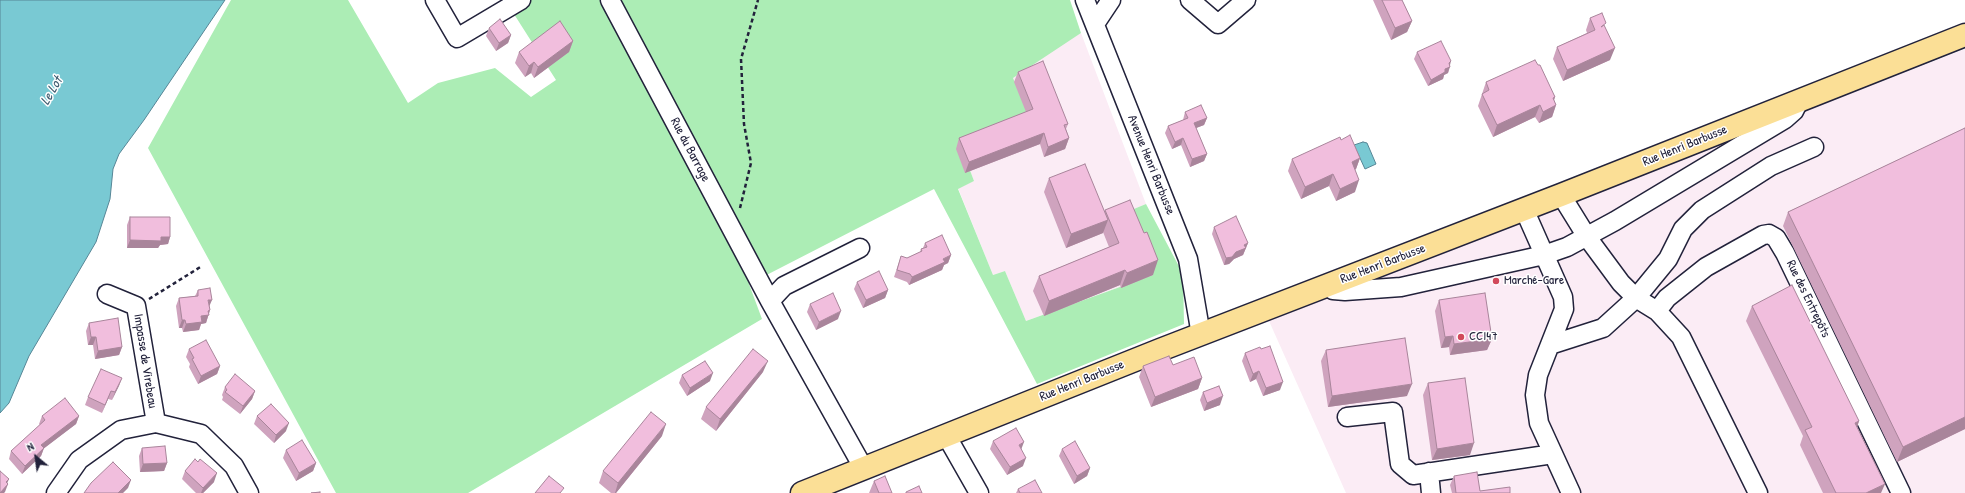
<!DOCTYPE html>
<html>
<head>
<meta charset="utf-8">
<style>
  body { margin:0 }
  #map { position:relative; width:1965px; height:493px; overflow:hidden; background:#fff; font-family:"Patrick Hand",sans-serif }
  canvas { display:block }
  .north { position:absolute; left:16px; top:437px; width:40px; height:40px; -webkit-text-stroke:3px #fff; paint-order:stroke; rotate:331deg; font-size:11px; font-weight:700; line-height:16px; text-align:center; color:#22223b }
  .north::after { content:''; display:block; margin:auto; width:14px; height:18px; background:#22223b; clip-path:polygon(50% 0,100% 100%,50% 72%,0 100%) }
</style>
</head>
<body>
<div id="map">
<canvas width="1965" height="493"></canvas>
<div class="north">N</div>
</div>
<script>
const ctx = document.querySelector('canvas').getContext('2d');
ctx.lineJoin = 'round';
function paint(path, color) {
  ctx.fillStyle = color;
  ctx.fill(path, 'evenodd');
}
function toPath(rows) {
  const path = new Path2D();
  for (const r of rows) {
    path.moveTo(r[0], r[1]);
    for (let i = 2; i < r.length; i += 2) path.lineTo(r[i], r[i + 1]);
  }
  return path;
}
function trace(path, color, width, dash) {
  ctx.strokeStyle = color;
  ctx.lineWidth = width;
  ctx.lineCap = dash ? 'butt' : 'round';
  ctx.setLineDash(dash || []);
  ctx.stroke(path);
}
function drawText(font, color, halo, rows, align = 'center') {
  ctx.font = font + ' "Patrick Hand",sans-serif';
  ctx.lineWidth = 3;
  ctx.setLineDash([]);
  ctx.textBaseline = 'middle';
  ctx.strokeStyle = halo;
  ctx.fillStyle = color;
  for (const [text, x, y, turn = 0] of rows) {
    ctx.save();
    ctx.translate(x, y);
    ctx.rotate((+turn || 0) * Math.PI / 180);
    ctx.textAlign = isNaN(turn) ? turn : align;
    if (halo) ctx.strokeText(text, 0, 0);
    ctx.fillText(text, 0, 0);
    ctx.restore();
  }
}
paint(toPath([
  [1081,33,1146,204,1130,211,1153,275,1026,321,1005,271,993,275,958,188,974,181,959,142,1013,78,1043,55],
  [1965,49,1965,493,1346,493,1269,321]
]), '#fbecf5');
paint(toPath([
  [231,0,348,0,408,103,438,83,495,68,531,97,556,80,505,0,1070,0,1081,33,1013,78,1028,115,959,141,974,181,958,189,993,275,1005,271,1026,321,1153,275,1129,211,1146,204,1183,274,1184,324,1037,384,934,189,749,284,762,319,468,493,336,493,148,148]
]), '#acedb5');
const water = toPath([
  [0,0,225,0,144,120,119,154,113,169,110,199,96,242,29,356,9,403,0,413,0,0],
  [1363,142,1367,143,1376,164,1365,169,1354,145,1363,142]
]);
paint(water, '#79c9d3');
trace(water, '#568696', 1);
const minor = toPath([
  [435,0,457,38,521,0],
  [610,0,770,301,864,469],
  [1085,0,1188,259,1201,335],
  [1190,0,1218,24,1246,0],
  [1095,24,1111,0],
  [1561,195,1587,237,1621,283,1636,298,1657,311,1681,337,1758,493],
  [1524,209,1563,297,1564,309,1538,375,1535,395,1539,423,1571,493],
  [1330,284,1333,290,1345,291,1401,287,1544,255,1567,247,1615,221,1785,119,1794,111,1799,101],
  [107,294,136,306,156,423],
  [770,301,784,286,860,248],
  [1657,311,1667,298,1706,267,1763,235,1769,234,1776,238,1785,253,1901,493],
  [1550,345,1603,328,1636,298,1668,259,1683,229,1702,210,1771,166,1814,147],
  [1347,417,1393,412,1400,464,1413,475,1553,454],
  [946,435,979,493],
  [1429,472,1431,493],
  [56,493,79,460,121,430,156,423,201,434,234,466,249,493]
]);
const major = toPath([
  [802,493,1160,350,1561,195,1965,35]
]);
trace(minor, '#22223b', 21);
trace(major, '#22223b', 25);
trace(toPath([
  [740,208,751,163,744,124,741,59,758,0],
  [149,299,202,266]
]), '#22223b', 2.5, [4, 3]);
trace(minor, '#fff', 18);
trace(major, '#fbdf96', 22);
paint(toPath([
  [1373,0,1402,0,1412,21,1407,32,1391,40],
  [1590,18,1605,27,1610,60,1563,81,1553,59,1557,47,1587,33,1586,30],
  [489,28,511,35,508,43,496,51,486,36],
  [573,41,569,52,534,78,531,73,525,77,515,63,519,52],
  [1417,52,1450,66,1450,67,1448,73,1444,75,1443,79,1428,86,1414,59],
  [1538,65,1555,97,1554,100,1556,105,1552,117,1539,123,1535,117,1493,137,1478,106,1486,82],
  [1018,72,1068,124,1066,129,1069,138,1065,149,1044,157,1040,144,965,173,956,149,959,138,1026,112,1014,82],
  [1185,112,1207,118,1204,125,1196,128,1207,154,1204,161,1190,167,1181,145,1172,149,1165,133,1168,126,1183,120],
  [1965,128,1965,429,1897,462,1783,226,1788,212],
  [1341,140,1360,158,1356,169,1355,170,1355,192,1336,201,1329,186,1301,199,1288,171,1292,159],
  [1049,178,1105,212,1105,210,1153,275,1121,288,1120,285,1044,316,1033,291,1039,276,1109,247,1103,232,1103,233,1066,248,1044,192],
  [130,217,170,237,168,244,160,245,158,248,127,248,127,225],
  [1214,227,1248,243,1243,255,1234,259,1229,264,1224,265,1212,234],
  [925,243,951,255,948,263,944,265,942,270,909,285,907,282,894,277,901,256,907,258,920,252,921,249,923,248],
  [857,282,888,290,885,298,863,308,854,289],
  [198,290,209,306,210,310,206,323,201,324,199,330,183,332,182,328,179,328,176,306,179,298,195,296],
  [1439,300,1492,339,1487,350,1450,355,1449,347,1441,348,1435,311],
  [810,304,838,319,816,330,807,312],
  [1752,306,1859,421,1857,427,1881,493,1823,493,1800,445,1803,436,1746,321],
  [89,323,122,347,119,355,95,359,93,345,88,345,86,331],
  [189,349,220,366,217,374,198,384,189,367,190,364,186,357],
  [1261,349,1280,390,1263,396,1256,379,1250,382,1242,361,1245,353],
  [1326,350,1407,396,1328,407,1321,361],
  [1173,365,1202,378,1198,389,1151,407,1139,377,1143,366],
  [763,372,716,431,701,419,706,407],
  [682,375,710,381,687,396,679,383],
  [122,378,112,400,108,399,102,413,85,405,88,397],
  [1428,383,1470,455,1432,460,1423,395],
  [225,387,255,391,252,399,240,414,222,400,223,397,222,395],
  [1203,392,1220,405,1204,411,1200,400],
  [42,416,79,416,76,424,44,448,41,456,22,474,9,459,11,451,40,425,39,424],
  [257,416,286,431,274,443,254,424],
  [662,436,616,493,611,493,599,483,603,471],
  [993,441,1021,449,1023,466,1007,475,990,449],
  [142,448,167,463,164,471,140,472,139,456],
  [1062,449,1090,468,1087,476,1074,484,1059,456],
  [286,450,316,463,313,471,296,481,283,458],
  [185,471,214,482,203,493,196,493,182,479],
  [1454,476,1480,491,1510,493,1452,493,1450,485],
  [874,481,892,493,869,493],
  [1018,489,1042,493,1016,493]
]), '#cfa3be');
paint(toPath([
  [1412,21,1407,32,1391,40,1395,28],
  [511,35,508,43,496,51,499,43],
  [573,41,569,52,534,78,538,67],
  [1615,48,1610,60,1563,81,1567,70],
  [1451,61,1448,73,1444,75,1443,79,1428,86,1431,80,1445,69,1449,63],
  [534,62,531,73,525,77,529,66],
  [1555,97,1551,108,1556,105,1552,117,1539,123,1543,112,1553,98],
  [1540,105,1535,117,1493,137,1497,125],
  [1207,118,1204,125,1191,130,1194,123],
  [1044,133,1040,144,965,173,969,162],
  [1069,138,1065,149,1044,157,1048,147],
  [1183,138,1181,145,1172,149,1175,142],
  [1207,154,1204,161,1190,167,1192,159],
  [1360,158,1356,169,1347,173,1352,162],
  [1333,174,1329,186,1301,199,1305,187],
  [1359,180,1355,192,1336,201,1340,189],
  [1108,220,1103,233,1066,248,1071,234],
  [161,237,170,237,168,244,160,245,158,248,127,248,130,240],
  [1248,243,1243,255,1234,259,1229,264,1224,265,1226,258,1244,245],
  [951,255,948,263,944,265,942,270,909,285,912,277],
  [1158,260,1153,275,1121,288,1127,273],
  [1125,270,1120,285,1044,316,1049,301],
  [888,290,885,298,863,308,866,300],
  [208,300,212,300,209,307],
  [210,310,206,323,201,324,199,330,183,332,186,324,201,316,208,311],
  [841,311,838,319,816,330,819,322],
  [182,320,185,320,182,328,179,328],
  [1453,336,1449,347,1441,348,1445,337],
  [91,337,96,337,93,345,88,345],
  [1492,339,1487,350,1450,355,1454,344],
  [122,347,119,355,95,359,98,351],
  [768,361,763,372,716,431,720,419],
  [220,366,217,374,198,384,201,376],
  [1259,371,1256,379,1250,382,1253,374],
  [713,373,710,381,687,396,690,388],
  [122,378,119,386,112,400,115,392],
  [1202,378,1198,389,1151,407,1155,397],
  [1283,382,1280,390,1263,396,1266,388],
  [1412,384,1407,396,1328,407,1332,396],
  [111,391,108,399,102,413,105,405],
  [255,391,252,399,240,414,243,406],
  [1223,396,1220,405,1204,411,1207,403],
  [79,416,76,424,38,453,41,445],
  [1965,417,1965,429,1897,462,1903,447],
  [1859,421,1854,436,1855,423],
  [289,423,286,431,274,443,276,435],
  [666,424,662,436,616,493,615,493,618,483],
  [1024,442,1021,450,1019,445],
  [1474,443,1470,455,1432,460,1437,449],
  [44,448,41,456,22,474,25,466],
  [1026,458,1023,466,1007,475,1010,467],
  [167,463,164,471,140,472,143,464],
  [316,463,313,471,296,481,299,473],
  [1090,468,1087,476,1074,484,1077,476],
  [217,473,214,482,203,493,201,493,203,488],
  [9,479,6,486,8,484,5,492,4,493,0,493,6,482],
  [131,480,128,488,123,493,118,493],
  [1885,484,1881,493,1866,493]
]), '#a9859b');
const building = toPath([
  [1382,0,1402,0,1412,21,1395,28,1382,0],
  [1602,13,1606,23,1601,27,1604,25,1615,48,1567,70,1557,47,1595,30,1590,18,1602,13],
  [500,19,511,35,499,43,489,28,500,19],
  [560,21,573,41,538,67,534,62,529,66,519,52,560,21],
  [1441,41,1451,61,1449,63,1450,67,1445,69,1445,72,1431,80,1417,52,1441,41],
  [1535,60,1538,65,1540,65,1555,97,1553,98,1556,105,1543,112,1540,105,1497,125,1482,94,1489,90,1486,82,1535,60],
  [1043,61,1068,124,1064,125,1069,138,1048,147,1044,133,969,162,959,138,1033,109,1018,72,1043,61],
  [1201,105,1207,118,1194,123,1207,154,1192,159,1183,138,1175,142,1168,126,1188,118,1185,112,1201,105],
  [1965,128,1965,417,1903,447,1788,212,1965,128],
  [1350,135,1360,158,1352,162,1359,180,1340,189,1333,174,1305,187,1292,159,1340,137,1341,140,1350,135],
  [1085,164,1108,220,1071,234,1049,178,1085,164],
  [1130,200,1144,233,1147,232,1158,260,1127,273,1125,270,1049,301,1039,276,1119,243,1105,210,1130,200],
  [1236,216,1248,243,1244,245,1246,248,1236,252,1232,257,1226,258,1214,227,1236,216],
  [130,217,170,217,170,237,161,237,161,241,130,240,130,217],
  [942,235,951,255,943,259,945,262,912,277,910,274,897,270,901,256,907,258,922,251,921,249,927,247,925,243,942,235],
  [879,271,888,290,866,300,857,282,879,271],
  [1792,285,1859,421,1855,423,1885,484,1866,493,1836,493,1805,430,1812,427,1752,306,1792,285],
  [210,288,212,300,208,300,210,310,208,311,209,315,201,316,202,322,186,324,185,320,182,320,179,298,198,296,198,290,210,288],
  [833,293,841,311,819,322,810,304,833,293],
  [1485,293,1492,339,1454,344,1453,336,1445,337,1439,300,1485,293],
  [118,318,122,347,98,351,96,337,91,337,89,323,118,318],
  [1405,338,1412,384,1332,396,1326,350,1405,338],
  [206,340,220,366,201,376,192,359,194,358,189,349,206,340],
  [1270,346,1283,382,1266,388,1259,371,1253,374,1245,353,1260,347,1261,349,1270,346],
  [753,349,768,361,720,419,706,407,753,349],
  [1169,356,1173,365,1194,357,1202,378,1155,397,1143,366,1169,356],
  [705,361,713,373,690,388,682,375,705,361],
  [101,369,122,378,115,392,111,391,105,405,88,397,101,369],
  [235,374,255,391,243,406,225,392,227,390,225,387,235,374],
  [1465,378,1474,443,1437,449,1428,383,1465,378],
  [1219,386,1223,396,1207,403,1203,392,1219,386],
  [65,398,79,416,41,445,44,448,25,466,11,451,45,420,42,416,65,398],
  [271,404,289,423,276,435,257,416,271,404],
  [651,412,666,424,618,483,603,471,651,412],
  [1016,428,1024,442,1019,445,1026,458,1010,467,993,441,1016,428],
  [302,440,316,463,299,473,286,450,302,440],
  [1075,441,1090,468,1077,476,1062,449,1075,441],
  [165,446,167,463,143,464,142,448,165,446],
  [195,459,198,462,200,459,217,473,203,488,185,471,195,459],
  [113,462,131,480,118,493,84,493,91,483,113,462],
  [0,471,9,479,6,482,8,484,0,493,0,471],
  [1477,472,1480,491,1510,487,1510,493,1456,493,1454,476,1477,472],
  [549,476,564,488,560,493,535,493,549,476],
  [885,476,892,493,879,493,874,481,885,476],
  [1035,480,1042,493,1020,493,1018,489,1035,480],
  [919,486,922,493,906,493,906,492,919,486],
  [320,492,320,493,311,493,320,492]
]);
paint(building, '#f1bedd');
trace(building, '#a9859b', 1);
for (const [x, y, r, color] of [
  [1496,281,4,"#d1495b"],
  [1461,337,4,"#d1495b"]
]) {
  const dot = new Path2D();
  dot.arc(x, y, r, 0, 2 * Math.PI);
  ctx.fillStyle = color;
  ctx.fill(dot);
  trace(dot, '#fff', 1.5);
}
drawText('13px', '#22223b', '#fff', [
  ["Rue Henri Barbusse",1685,146,-22],
  ["Rue du Barrage",690,150,62],
  ["Avenue Henri Barbusse",1151,165,68],
  ["Rue Henri Barbusse",1383,264,-21],
  ["Rue des Entrepôts",1808,299,64],
  ["Impasse de Virebeau",145,361,81],
  ["Rue Henri Barbusse",1082,381,-22]
]);
drawText('13px', '#22223b', '#fff', [
  ["Marché-Gare",1504,281],
  ["CCI47",1469,337]
], 'left');
drawText('italic 14px', '#405c70', '#fff', [
  ["Le Lot",52,91,-60]
]);
</script>
</body>
</html>
